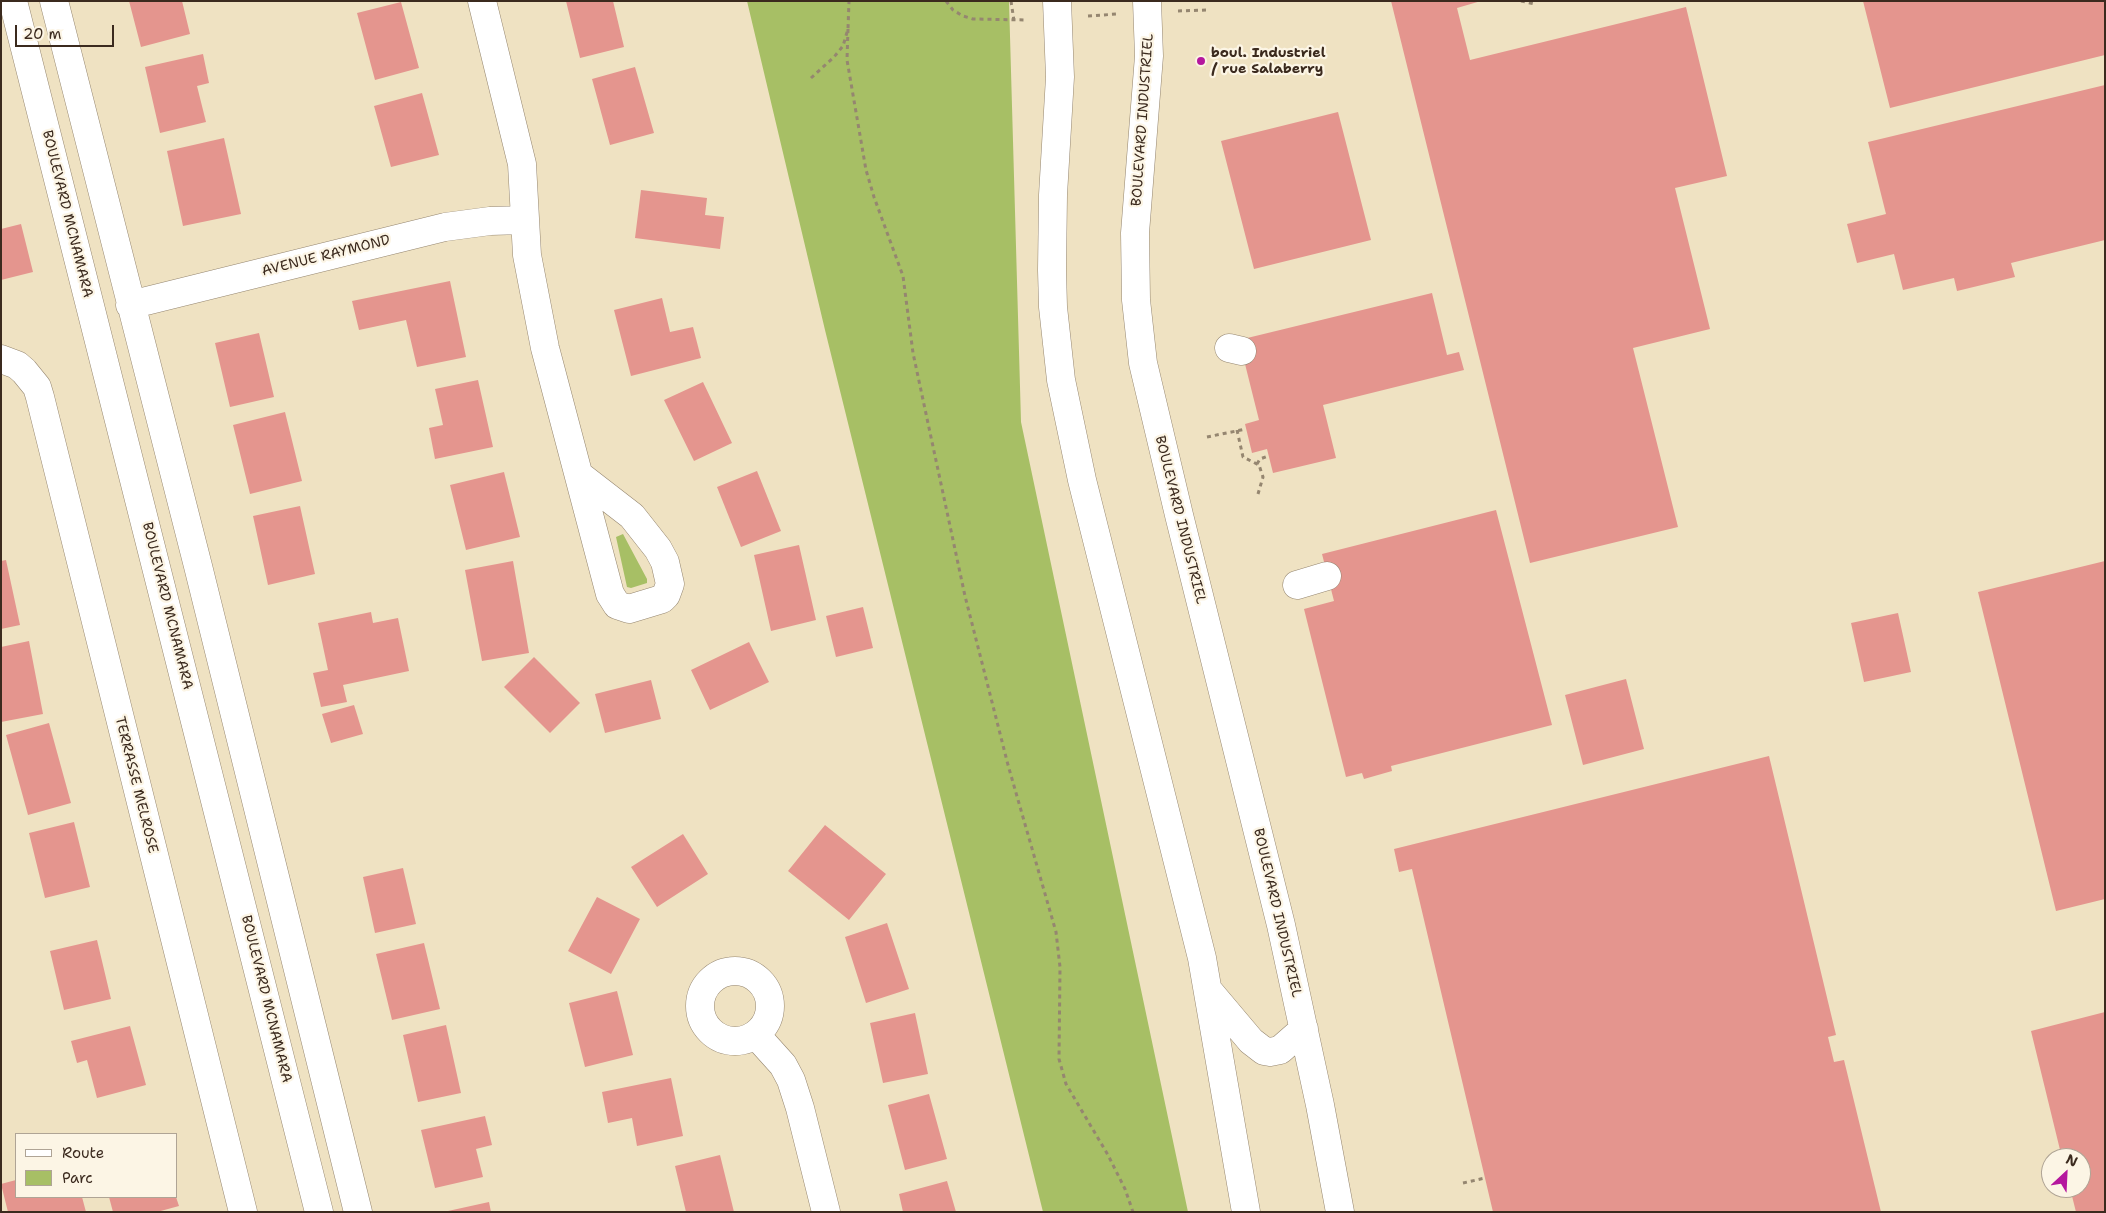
<!DOCTYPE html>
<html>
<head>
<meta charset="utf-8">
<style>
  body { margin:0 }
  #map { position:relative; width:2106px; height:1213px; overflow:hidden; background:#efe2c2; font-family:"Shantell Sans",sans-serif }
  canvas { display:block }
  .frame { position:absolute; inset:0; border:2px solid #3b2a1e; pointer-events:none }
  .legend { position:absolute; left:15px; top:1133px; width:162px; height:65px; box-sizing:border-box; background:#fcf5e5; border:1px solid #afa495; margin:0; padding:6px 9px; list-style:none; font-size:15px; color:#3b2a1e }
  .legend li { display:flex; align-items:center; gap:10px; height:25px }
  .legend b { width:25px; border:1px solid #afa495 }
  .north { position:absolute; left:2041px; top:1148px; width:50px; height:50px; box-sizing:border-box; background:#fcf5e5; border:1px solid #afa495; border-radius:50%; rotate:25deg; font-size:14px; font-weight:700; line-height:20px; text-align:center; color:#3b2a1e }
  .north::after { content:''; display:block; margin:auto; width:18px; height:22px; background:#b5179e; clip-path:polygon(50% 0,100% 100%,50% 72%,0 100%) }
  .scale { position:absolute; left:15px; top:25px; width:99px; height:22px; box-sizing:border-box; border:2px solid #3b2a1e; border-top:0; padding-left:6px; font-size:15px; line-height:18px; white-space:nowrap; color:#3b2a1e; -webkit-text-stroke:4px #fcf5e5; paint-order:stroke }
</style>
</head>
<body>
<div id="map">
<canvas width="2106" height="1213"></canvas>
<div class="frame"></div>
<ul class="legend">
<li><b style="height:6px;background:#fff"></b>Route</li>
<li><b style="height:14px;background:#a7bf65"></b>Parc</li>
</ul>
<div class="north">N</div>
<div class="scale">20 m</div>
</div>
<script>
const ctx = document.querySelector('canvas').getContext('2d');
ctx.lineJoin = 'round';
function paint(path, color) {
  ctx.fillStyle = color;
  ctx.fill(path, 'evenodd');
}
function toPath(rows) {
  const path = new Path2D();
  for (const r of rows) {
    if (r.length === 3) {
      path.moveTo(r[0] + r[2], r[1]);
      path.arc(r[0], r[1], r[2], 0, 2 * Math.PI);
      continue;
    }
    path.moveTo(r[0], r[1]);
    for (let i = 2; i < r.length; i += 2) path.lineTo(r[i], r[i + 1]);
  }
  return path;
}
function trace(path, color, width, dash) {
  ctx.strokeStyle = color;
  ctx.lineWidth = width;
  ctx.lineCap = dash ? 'butt' : 'round';
  ctx.setLineDash(dash || []);
  ctx.stroke(path);
}
function drawText(font, color, halo, rows, align = 'center') {
  ctx.font = font + ' "Shantell Sans",sans-serif';
  ctx.lineWidth = 4.5;
  ctx.setLineDash([]);
  ctx.textBaseline = 'middle';
  ctx.strokeStyle = halo;
  ctx.fillStyle = color;
  for (const [text, x, y, turn = 0] of rows) {
    ctx.save();
    ctx.translate(x, y);
    ctx.rotate((+turn || 0) * Math.PI / 180);
    ctx.textAlign = isNaN(turn) ? turn : align;
    if (halo) ctx.strokeText(text, 0, 0);
    ctx.fillText(text, 0, 0);
    ctx.restore();
  }
}
paint(toPath([
  [747,1,1009,1,1021,422,1188,1212,1043,1212,825,330],
  [623,534,647,579,647,583,631,588,627,587,616,537]
]), '#a7bf65');
paint(toPath([
  [129,1,182,1,190,34,141,47],
  [566,1,613,1,624,47,580,58],
  [1391,1,1481,1,1457,8,1470,60,1686,7,1727,176,1675,188,1710,329,1633,348,1678,527,1530,563],
  [1863,1,2105,1,2105,55,1890,108],
  [401,2,419,68,375,80,357,13],
  [203,54,209,83,197,86,206,122,160,133,145,67],
  [635,67,654,133,610,145,592,79],
  [2105,85,2105,240,2011,263,2015,277,1957,291,1954,278,1903,290,1894,254,1857,263,1847,224,1886,214,1868,142],
  [422,93,439,155,391,167,374,106],
  [1338,112,1371,240,1254,269,1221,141],
  [224,138,241,214,183,226,167,151],
  [641,190,707,198,705,215,724,217,720,249,635,238],
  [21,224,33,272,1,280,1,229],
  [450,281,466,357,417,367,406,320,359,330,352,301],
  [1432,293,1447,355,1459,352,1464,370,1323,405,1336,458,1273,473,1267,449,1252,453,1245,424,1259,420,1239,340],
  [662,298,670,332,693,327,701,358,631,376,614,310],
  [259,333,274,397,230,407,215,343],
  [478,380,493,447,435,459,429,428,443,425,435,389],
  [703,382,732,443,694,461,664,400],
  [285,412,302,481,250,494,233,425],
  [757,471,781,531,741,547,717,487],
  [504,472,520,537,466,550,450,485],
  [300,506,315,574,268,585,253,516],
  [1496,510,1552,725,1391,766,1392,771,1364,779,1362,773,1346,777,1304,609,1334,601,1322,554],
  [799,545,816,620,771,631,754,555],
  [6,560,20,625,1,629,1,561],
  [513,561,529,653,482,661,465,570],
  [2105,561,2105,899,2056,911,1978,592],
  [863,607,873,648,836,657,826,616],
  [371,612,373,623,398,618,409,671,343,685,347,702,321,707,313,673,328,670,318,623],
  [1898,613,1911,672,1864,682,1851,623],
  [29,641,43,714,1,722,1,647],
  [749,642,769,682,710,710,691,670],
  [534,657,580,703,550,733,504,687],
  [1626,679,1644,749,1583,765,1565,695],
  [651,680,661,719,605,733,595,694],
  [354,705,363,734,331,743,322,714],
  [49,723,71,803,28,815,6,735],
  [1769,756,1836,1035,1828,1037,1834,1062,1844,1060,1881,1212,1493,1212,1412,869,1399,872,1394,849],
  [74,822,90,887,45,898,29,833],
  [825,825,886,874,849,920,788,871],
  [683,834,708,874,657,907,631,867],
  [403,868,416,924,375,933,363,877],
  [597,897,640,919,611,974,568,951],
  [887,923,909,989,866,1003,845,937],
  [97,940,111,999,64,1010,50,951],
  [424,943,440,1009,392,1020,376,954],
  [617,991,633,1055,585,1067,569,1003],
  [2105,1012,2105,1212,2076,1212,2070,1188,2081,1188,2081,1158,2062,1158,2031,1031],
  [915,1013,928,1074,883,1083,870,1023],
  [446,1025,461,1093,418,1102,403,1035],
  [130,1026,146,1085,97,1098,87,1060,77,1063,71,1041],
  [671,1078,683,1136,637,1146,632,1118,608,1123,602,1092],
  [929,1094,947,1159,905,1170,888,1105],
  [485,1116,492,1145,476,1149,483,1177,435,1188,421,1130],
  [720,1155,734,1212,686,1212,675,1166],
  [16,1180,16,1197,82,1197,86,1212,8,1212,1,1184],
  [947,1181,956,1212,903,1212,899,1194],
  [109,1197,176,1197,179,1206,157,1212,113,1212],
  [489,1202,491,1212,448,1212,448,1211]
]), '#e4958e');
const minor = toPath([
  [13,1,319,1212],
  [54,1,198,566,358,1212],
  [482,1,522,164,527,255,545,348,610,594,617,605,629,609,662,599,666,595,670,584,665,562,658,549,632,516,579,475],
  [1057,1,1060,77,1053,195,1052,270,1053,307,1061,380,1082,480,1202,958,1246,1212],
  [1147,1,1149,56,1135,233,1136,300,1143,363,1179,515,1281,925,1320,1105,1340,1212],
  [130,305,445,227,490,221,524,220],
  [1229,348,1242,351],
  [1,359,17,365,24,371,37,387,40,397,243,1212],
  [1297,585,1327,576],
  [735,1006,35],
  [1208,990,1251,1041,1264,1051,1270,1052,1280,1050,1304,1029],
  [756,1035,783,1065,791,1080,800,1108,826,1212]
]);
trace(minor, '#958670', 29);
trace(toPath([
  [946,1,953,10,963,16,973,19,1027,20],
  [1011,1,1014,21],
  [1521,1,1535,4],
  [1178,11,1207,10],
  [1088,16,1117,14],
  [848,29,847,60,866,170,874,197,903,276,913,353,965,596,1008,765,1056,932,1060,967,1059,1059,1066,1084,1108,1155,1125,1189,1133,1212],
  [811,78,834,57,843,46,848,29,849,1],
  [1237,430,1243,457,1259,465,1263,477,1258,494],
  [1207,437,1246,429],
  [1257,464,1260,459,1268,456],
  [1463,1183,1485,1178]
]), '#958670', 3, [4, 4]);
trace(minor, '#fff', 28);
for (const [x, y, r, color] of [
  [1201,61,5,"#b5179e"]
]) {
  const dot = new Path2D();
  dot.arc(x, y, r, 0, 2 * Math.PI);
  ctx.fillStyle = color;
  ctx.fill(dot);
  trace(dot, '#fcf5e5', 2);
}
drawText('bold 14px', '#3b2a1e', '#fcf5e5', [
  ["boul. Industriel",1211,53],
  ["/ rue Salaberry",1211,69]
], 'left');
drawText('14px', '#3b2a1e', '#fcf5e5', [
  ["BOULEVARD INDUSTRIEL",1143,120,-86],
  ["BOULEVARD MCNAMARA",67,214,76],
  ["AVENUE RAYMOND",326,256,-14],
  ["BOULEVARD INDUSTRIEL",1180,520,76],
  ["BOULEVARD MCNAMARA",167,606,76],
  ["TERRASSE MELROSE",136,785,76],
  ["BOULEVARD INDUSTRIEL",1277,913,77],
  ["BOULEVARD MCNAMARA",266,999,76]
]);
</script>
</body>
</html>
